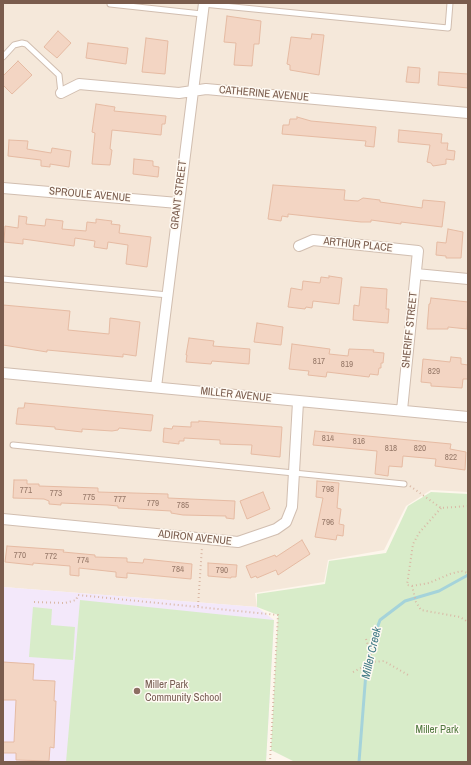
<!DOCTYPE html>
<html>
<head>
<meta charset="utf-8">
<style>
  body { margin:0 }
  #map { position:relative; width:471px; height:765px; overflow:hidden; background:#fdf6ec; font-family:"Archivo Narrow",sans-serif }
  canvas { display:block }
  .frame { position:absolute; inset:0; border:4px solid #7a5c4d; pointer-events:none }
</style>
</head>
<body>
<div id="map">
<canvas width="471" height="765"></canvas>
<div class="frame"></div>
</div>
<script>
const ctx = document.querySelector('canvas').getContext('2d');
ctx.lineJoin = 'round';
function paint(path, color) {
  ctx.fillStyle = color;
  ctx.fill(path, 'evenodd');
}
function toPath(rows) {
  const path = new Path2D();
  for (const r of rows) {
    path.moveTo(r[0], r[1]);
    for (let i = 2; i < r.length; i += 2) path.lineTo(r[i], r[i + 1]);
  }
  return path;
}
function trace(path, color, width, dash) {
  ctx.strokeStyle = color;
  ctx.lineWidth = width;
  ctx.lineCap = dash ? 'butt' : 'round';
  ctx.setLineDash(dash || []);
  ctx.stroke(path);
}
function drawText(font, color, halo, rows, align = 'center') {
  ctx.font = font + ' "Archivo Narrow",sans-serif';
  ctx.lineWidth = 3;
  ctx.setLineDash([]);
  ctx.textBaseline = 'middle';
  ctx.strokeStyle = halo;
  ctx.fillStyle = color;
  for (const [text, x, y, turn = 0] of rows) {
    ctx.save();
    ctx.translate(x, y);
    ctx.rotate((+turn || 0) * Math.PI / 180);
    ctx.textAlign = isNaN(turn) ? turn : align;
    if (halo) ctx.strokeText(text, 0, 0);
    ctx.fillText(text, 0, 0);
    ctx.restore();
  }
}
paint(toPath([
  [3,3,468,3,468,492,431,490,406,506,384,550,328,560,324,582,255,593,257,607,3,587]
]), '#f5e8da');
paint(toPath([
  [3,587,257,607,274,620,266,762,3,762]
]), '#f3e8fa');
paint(toPath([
  [431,492,468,494,468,762,295,762,271,750,278,615,257,607,257,594,325,584,329,561,386,553,408,506],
  [80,600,274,620,266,762,66,762],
  [33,607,52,609,51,625,75,627,73,660,29,657]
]), '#d8ecc9');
trace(toPath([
  [359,762,366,672,371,645,380,620,405,601,439,591,468,575]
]), '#a5d3da', 3);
const building = toPath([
  [227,16,261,21,259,44,254,44,252,66,234,65,236,43,224,42,227,16],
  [58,31,71,43,57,58,44,47,58,31],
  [312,34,324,35,319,75,290,70,290,65,287,64,291,37,311,39,312,34],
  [146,38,168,41,165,74,142,72,146,38],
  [88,43,128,48,126,64,86,58,88,43],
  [18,61,32,75,12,94,3,85,3,76,18,61],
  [408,67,420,68,419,83,406,82,408,67],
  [439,72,468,74,468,88,438,85,439,72],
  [96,104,115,107,114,111,166,116,165,124,162,124,161,135,112,130,110,149,112,150,110,165,92,164,95,133,92,132,96,104],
  [297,117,311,121,376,127,374,147,365,146,366,141,282,134,283,125,289,125,290,119,297,119,297,117],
  [399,130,442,134,441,143,448,143,447,150,455,151,454,160,446,159,446,164,433,166,431,163,427,162,430,145,398,142,399,130],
  [9,140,28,141,27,149,51,153,52,148,71,151,69,167,50,164,50,167,41,166,41,160,8,156,9,140],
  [134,159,153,161,153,166,159,167,158,177,133,174,134,159],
  [273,185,345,190,344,200,358,201,363,198,380,200,380,202,422,208,423,200,445,202,442,227,401,222,401,224,371,220,371,222,361,222,288,214,288,217,282,216,281,221,268,219,273,185],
  [19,216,27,217,26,224,45,226,46,219,63,221,62,229,86,231,87,222,96,223,96,219,112,221,111,224,120,225,119,233,151,237,147,267,126,264,128,245,108,242,107,249,94,247,95,241,75,238,74,246,23,239,23,244,4,242,5,226,18,228,19,216],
  [448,229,463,232,461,258,446,258,446,256,436,255,437,242,446,243,448,229],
  [329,276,342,278,339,304,313,301,312,308,306,307,305,309,288,307,291,288,302,290,303,281,320,283,321,277,329,278,329,276],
  [361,287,387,289,386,309,389,309,388,323,353,320,354,305,359,306,361,287],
  [431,298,468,302,467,329,448,327,448,329,427,329,429,304,430,304,431,298],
  [3,305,70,311,68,330,109,334,110,318,140,322,136,356,123,354,123,357,47,350,47,352,3,345,3,305],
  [257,323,283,327,281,345,254,342,257,323],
  [189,338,214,341,213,346,250,349,249,364,212,361,211,364,186,362,187,355,186,355,189,338],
  [292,344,330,349,329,354,348,356,349,349,374,350,373,352,384,353,383,363,381,363,381,368,379,368,378,375,370,374,369,377,327,372,326,377,308,375,309,371,289,369,292,344],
  [451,357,461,358,461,364,468,365,468,379,463,379,462,388,431,386,431,383,421,382,423,359,450,362,451,357],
  [25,403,153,415,151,431,119,428,118,430,112,431,82,429,82,432,55,429,55,427,16,424,18,408,24,408,25,403],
  [199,421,282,427,280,457,251,454,252,445,220,444,220,440,184,438,184,441,179,441,179,444,163,442,164,428,172,429,173,426,191,427,191,422,199,422,199,421],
  [315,431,451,444,450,449,466,452,465,470,435,466,436,459,403,456,402,467,389,466,388,476,375,474,377,451,313,445,315,431],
  [14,480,27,480,27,484,39,484,39,486,98,488,98,492,168,494,168,498,235,501,234,519,226,518,226,516,183,515,171,513,171,511,118,508,118,506,108,505,61,503,61,505,49,504,49,501,44,499,13,498,14,480],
  [317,481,339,483,337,508,341,509,339,524,344,525,343,536,337,535,336,540,315,537,323,498,316,497,317,481],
  [263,492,270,509,247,519,240,501,263,492],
  [302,540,310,554,278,575,276,570,257,578,256,576,251,578,246,566,275,555,276,557,302,540],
  [7,546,64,550,63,552,95,555,95,557,127,558,127,562,143,563,144,559,192,564,191,579,127,573,127,578,116,577,116,572,79,568,79,576,70,575,70,566,33,563,33,565,5,562,7,546],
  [208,563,237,565,236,577,231,577,231,578,208,576,208,563],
  [3,662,34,664,33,680,55,681,54,701,56,701,54,748,50,747,49,761,16,760,16,753,3,753,3,742,14,742,16,700,3,700,3,662]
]);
paint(building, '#f3d5c3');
trace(building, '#e6bba3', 1);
const service = toPath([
  [110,4,202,14],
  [203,4,448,28,450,3],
  [3,57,14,45,22,43,26,44,59,75,61,93],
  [3,279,168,295],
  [13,445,404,484]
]);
const minor = toPath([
  [61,93,79,84,179,93,206,89,468,113],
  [3,188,178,203],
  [299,246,313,240,418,251,402,410],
  [416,274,468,279],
  [3,373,468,417],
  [156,387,204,3],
  [3,519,238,542,276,529,286,522,292,507,298,402]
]);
trace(service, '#d1beb0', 7);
trace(minor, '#d1beb0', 12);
trace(toPath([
  [410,486,441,508,468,506],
  [441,508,419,533,413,544,407,585,412,586,416,602,421,610,460,617,468,622],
  [412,586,429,583,450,574,461,571,468,573],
  [34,602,65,603,76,600,78,595,278,615,270,762],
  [198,606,202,547],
  [366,639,373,662],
  [353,672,373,662,384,661,410,676]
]), '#d9b8a5', 2, [1, 3]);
trace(service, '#fff', 5);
trace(minor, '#fff', 10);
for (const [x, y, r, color] of [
  [137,691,4,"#8d6e63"]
]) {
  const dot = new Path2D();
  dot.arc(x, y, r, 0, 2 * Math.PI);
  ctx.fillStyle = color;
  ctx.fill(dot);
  trace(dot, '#fffaf3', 1.5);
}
drawText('9px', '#987a6a', null, [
  ["817",319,362],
  ["819",347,365],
  ["829",434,372],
  ["814",328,439],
  ["816",359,442],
  ["818",391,449],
  ["820",420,449],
  ["822",451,458],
  ["798",328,490],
  ["771",26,491],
  ["773",56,494],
  ["775",89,498],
  ["777",120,500],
  ["779",153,504],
  ["785",183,506],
  ["796",328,523],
  ["770",20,556],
  ["772",51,557],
  ["774",83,561],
  ["784",178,570],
  ["790",222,571]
]);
drawText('11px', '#7a5c4d', '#fffaf3', [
  ["CATHERINE AVENUE",264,94,5],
  ["SPROULE AVENUE",90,195,5],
  ["GRANT STREET",179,195,-83],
  ["ARTHUR PLACE",358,245,6],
  ["SHERIFF STREET",410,330,-84],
  ["MILLER AVENUE",236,395,6],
  ["ADIRON AVENUE",195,538,6]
]);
drawText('11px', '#785e54', '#fffaf3', [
  ["Miller Park",145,685],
  ["Community School",145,698]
], 'left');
drawText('11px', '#537a41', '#fffaf3', [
  ["Miller Park",437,730]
]);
drawText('italic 12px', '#437c86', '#fffaf3', [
  ["Miller Creek",372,653,-77]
]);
</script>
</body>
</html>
